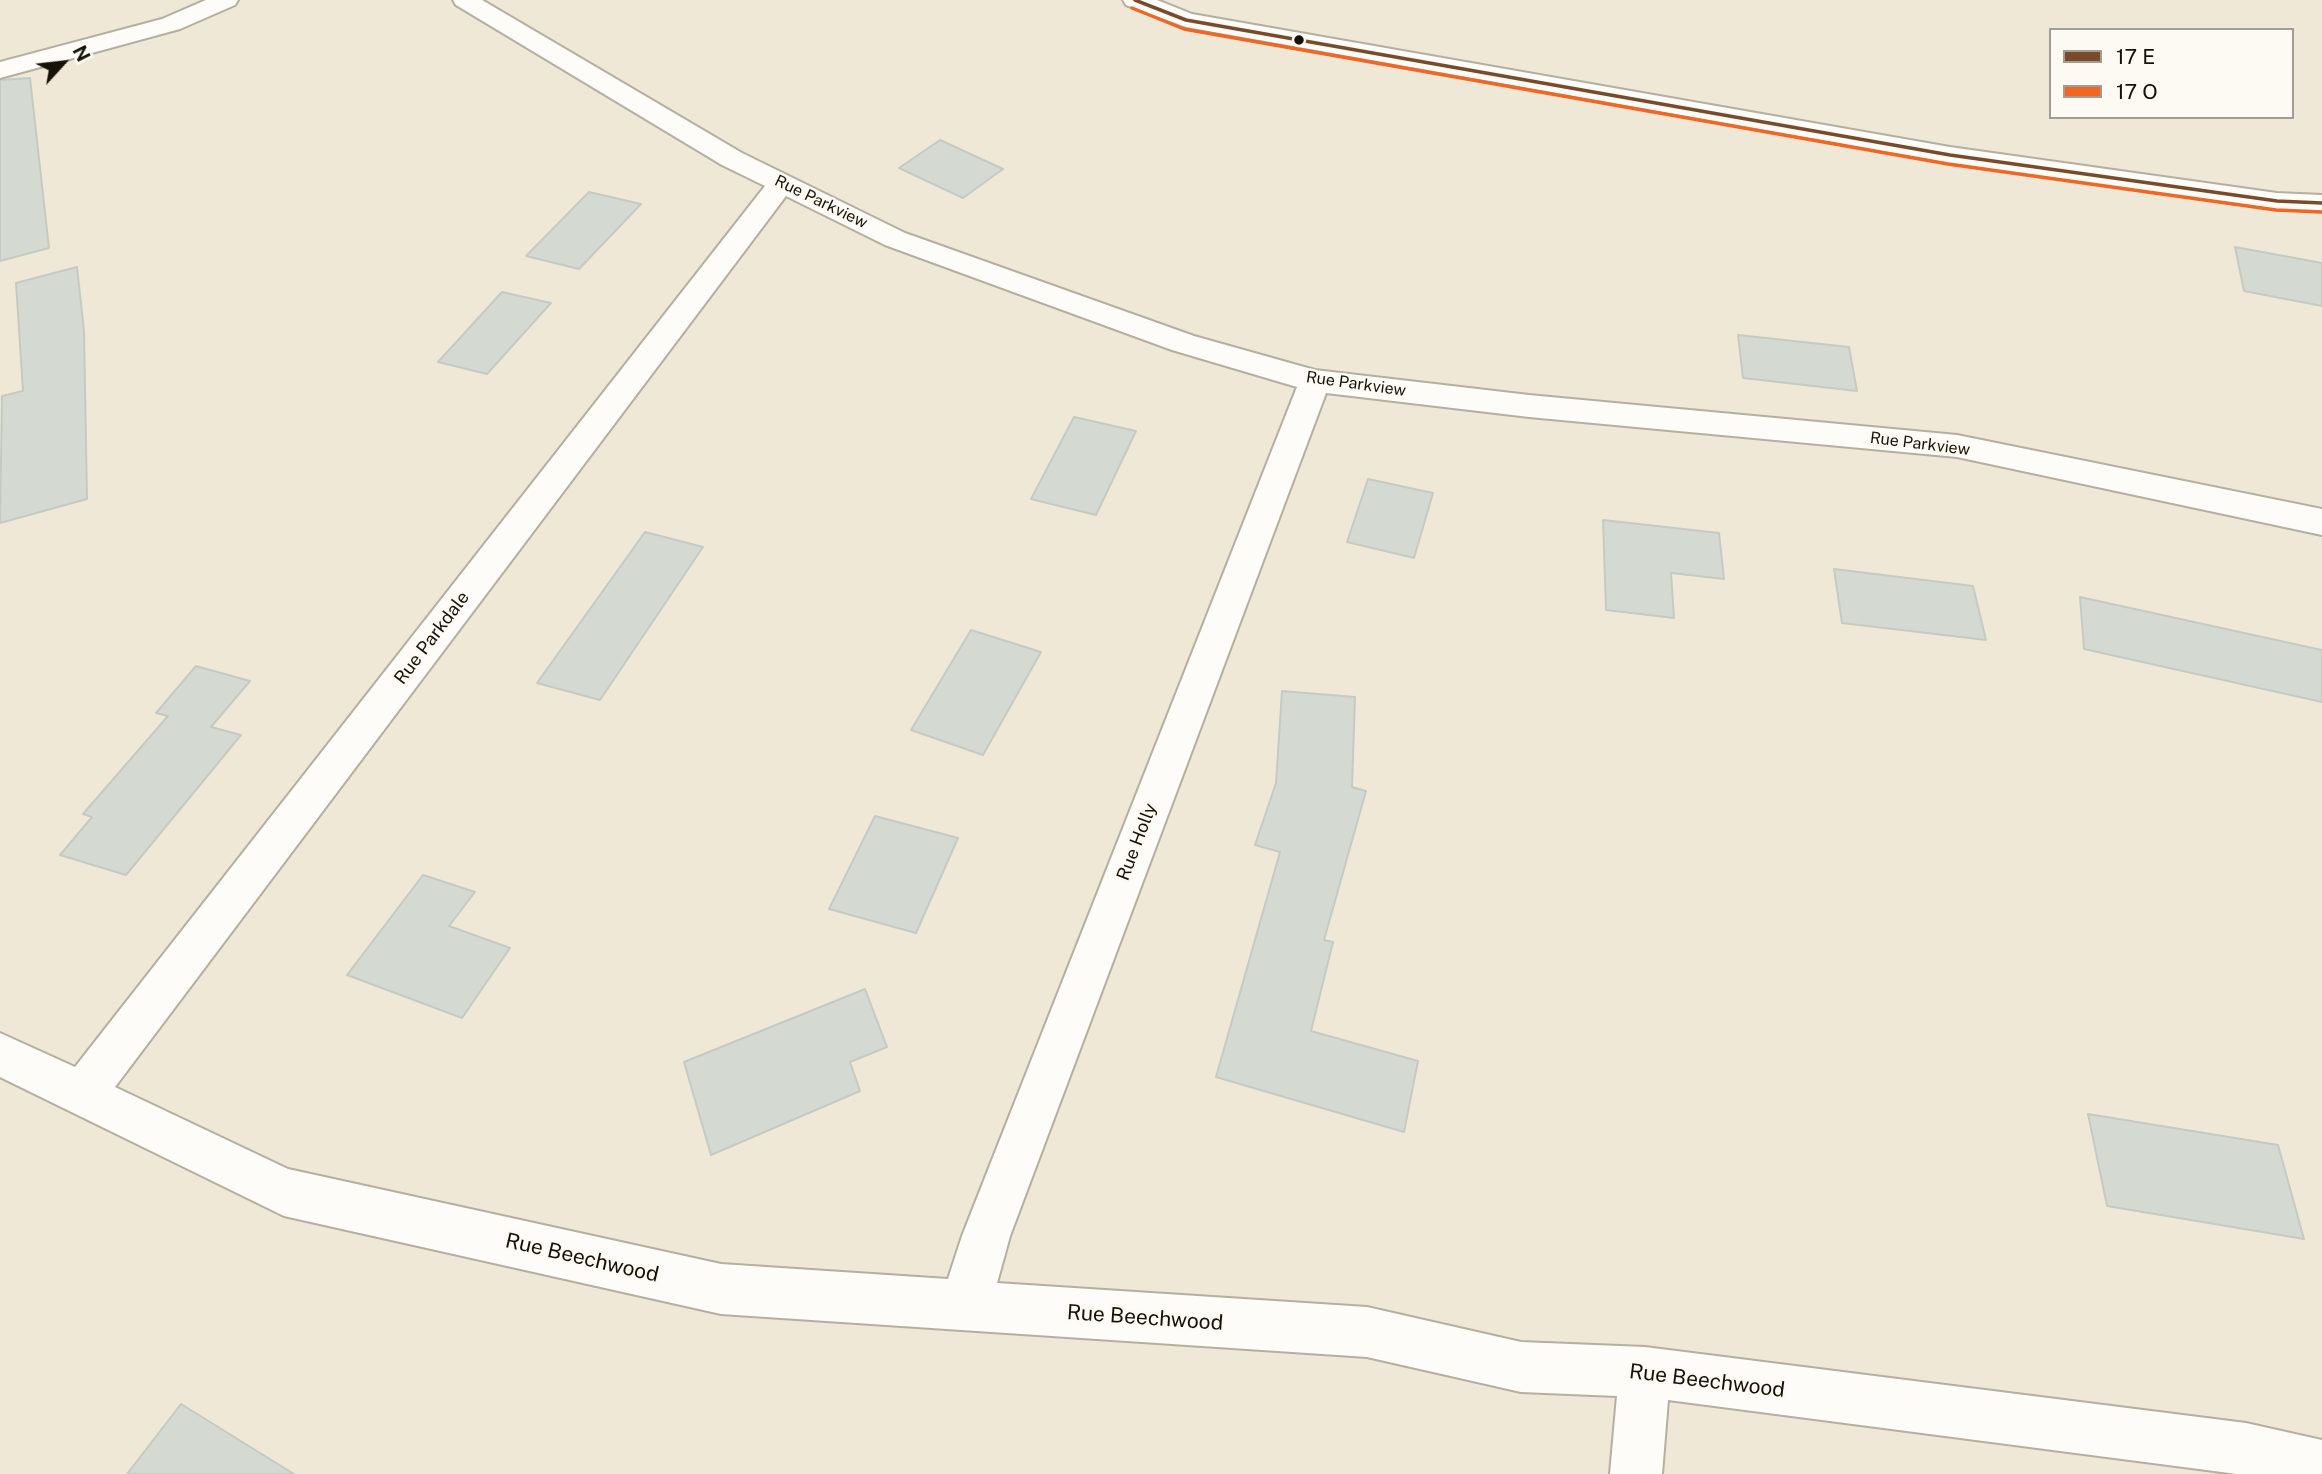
<!DOCTYPE html>
<html>
<head>
<meta charset="utf-8">
<style>
  body { margin:0 }
  #map { position:relative; width:2322px; height:1474px; overflow:hidden; background:#f0e8d6; font-family:"Public Sans",sans-serif }
  canvas { display:block }
  .legend { position:absolute; left:2049px; top:28px; width:245px; height:91px; box-sizing:border-box; background:#fdfaf4; border:2px solid #a19d95; margin:0; padding:9px 12px; list-style:none; font-size:21px; color:#171207 }
  .legend li { display:flex; align-items:center; gap:14px; height:35px }
  .legend b { width:35px; border:2px solid #a19d95 }
  .north { position:absolute; left:28px; top:28px; width:70px; height:70px; -webkit-text-stroke:5px #fdfaf4; paint-order:stroke; rotate:63deg; font-size:19px; font-weight:700; line-height:28px; text-align:center; color:#171207 }
  .north::after { content:''; display:block; margin:auto; width:24px; height:32px; background:#171207; clip-path:polygon(50% 0,100% 100%,50% 72%,0 100%) }
</style>
</head>
<body>
<div id="map">
<canvas width="2322" height="1474"></canvas>
<ul class="legend">
<li><b style="height:9px;background:#7a4b2a"></b>17 E</li>
<li><b style="height:9px;background:#f26522"></b>17 O</li>
</ul>
<div class="north">N</div>
</div>
<script>
const ctx = document.querySelector('canvas').getContext('2d');
ctx.lineJoin = 'round';
function paint(path, color) {
  ctx.fillStyle = color;
  ctx.fill(path, 'evenodd');
}
function toPath(rows) {
  const path = new Path2D();
  for (const r of rows) {
    path.moveTo(r[0], r[1]);
    for (let i = 2; i < r.length; i += 2) path.lineTo(r[i], r[i + 1]);
  }
  return path;
}
function trace(path, color, width, dash) {
  ctx.strokeStyle = color;
  ctx.lineWidth = width;
  ctx.lineCap = dash ? 'butt' : 'round';
  ctx.setLineDash(dash || []);
  ctx.stroke(path);
}
function drawText(font, color, halo, rows, align = 'center') {
  ctx.font = font + ' "Public Sans",sans-serif';
  ctx.lineWidth = 5;
  ctx.setLineDash([]);
  ctx.textBaseline = 'middle';
  ctx.strokeStyle = halo;
  ctx.fillStyle = color;
  for (const [text, x, y, turn = 0] of rows) {
    ctx.save();
    ctx.translate(x, y);
    ctx.rotate((+turn || 0) * Math.PI / 180);
    ctx.textAlign = isNaN(turn) ? turn : align;
    if (halo) ctx.strokeText(text, 0, 0);
    ctx.fillText(text, 0, 0);
    ctx.restore();
  }
}
const building = toPath([
  [30,78,49,248,0,261,0,80,30,78],
  [940,140,1003,169,963,198,899,168,940,140],
  [589,192,641,204,579,269,526,256,589,192],
  [2235,247,2322,263,2322,306,2244,291,2235,247],
  [77,267,84,331,87,499,0,523,2,396,23,391,16,283,77,267],
  [502,292,551,303,487,374,438,362,502,292],
  [1738,335,1849,347,1857,391,1743,378,1738,335],
  [1074,417,1136,431,1096,515,1031,499,1074,417],
  [1368,479,1433,493,1414,558,1347,542,1368,479],
  [1603,520,1719,533,1724,579,1671,573,1674,618,1606,610,1603,520],
  [645,532,703,547,600,700,537,683,645,532],
  [1834,569,1973,586,1986,640,1842,623,1834,569],
  [2080,597,2322,650,2322,702,2084,649,2080,597],
  [971,630,1041,652,983,755,911,730,971,630],
  [196,666,250,681,211,727,241,735,126,875,60,855,92,817,83,814,168,716,156,713,196,666],
  [1282,691,1355,697,1352,787,1366,791,1324,940,1333,942,1311,1031,1418,1061,1404,1132,1216,1077,1280,852,1255,845,1276,783,1282,691],
  [875,816,958,838,916,933,829,909,875,816],
  [423,875,475,892,449,926,510,948,462,1018,347,975,423,875],
  [865,989,887,1047,850,1062,860,1091,711,1155,684,1062,865,989],
  [2088,1114,2278,1145,2304,1239,2107,1206,2088,1114],
  [181,1404,294,1474,127,1474,181,1404]
]);
paint(building, '#d4d9d2');
trace(building, '#c5cac3', 2);
const street = toPath([
  [206,0,238,0,235,5,180,29,0,78,0,62,162,19,206,0],
  [453,0,482,0,742,153,905,233,1194,336,1315,370,1529,395,1957,435,2322,509,2322,535,1957,457,1529,417,1326,393,1010,1236,997,1283,1367,1307,1521,1342,1645,1347,2246,1423,2322,1440,2322,1474,2237,1474,1668,1400,1662,1474,1610,1474,1617,1396,1521,1392,1367,1357,721,1314,284,1216,0,1077,0,1033,75,1067,765,186,722,165,456,5,453,0],
  [786,196,885,245,1172,350,1297,387,962,1236,948,1279,721,1264,288,1169,115,1087,786,196],
  [1123,0,1157,0,1192,14,1950,147,2277,193,2322,195,2322,211,2277,209,1950,163,1186,27,1126,5,1123,0]
]);
trace(street, '#b5afa1', 4);
paint(street, '#fdfcf9');
trace(toPath([
  [1135,0,1186,20,1950,155,2277,201,2322,203]
]), '#7a4b2a', 3.5);
trace(toPath([
  [1132,8,1184,29,1948,164,2276,210,2322,212]
]), '#f26522', 3.5);
for (const [x, y, r, color] of [
  [1299,40,6,"#171207"]
]) {
  const dot = new Path2D();
  dot.arc(x, y, r, 0, 2 * Math.PI);
  ctx.fillStyle = color;
  ctx.fill(dot);
  trace(dot, '#fdfaf4', 2.5);
}
drawText('16px', '#171207', '#fdfaf4', [
  ["Rue Parkview",821,202,26],
  ["Rue Parkview",1356,384,8],
  ["Rue Parkview",1920,444,7]
]);
drawText('18px', '#171207', '#fdfaf4', [
  ["Rue Parkdale",432,638,-53],
  ["Rue Holly",1137,842,-69]
]);
drawText('21px', '#171207', '#fdfaf4', [
  ["Rue Beechwood",582,1258,13],
  ["Rue Beechwood",1145,1318,4],
  ["Rue Beechwood",1707,1381,7]
]);
</script>
</body>
</html>
